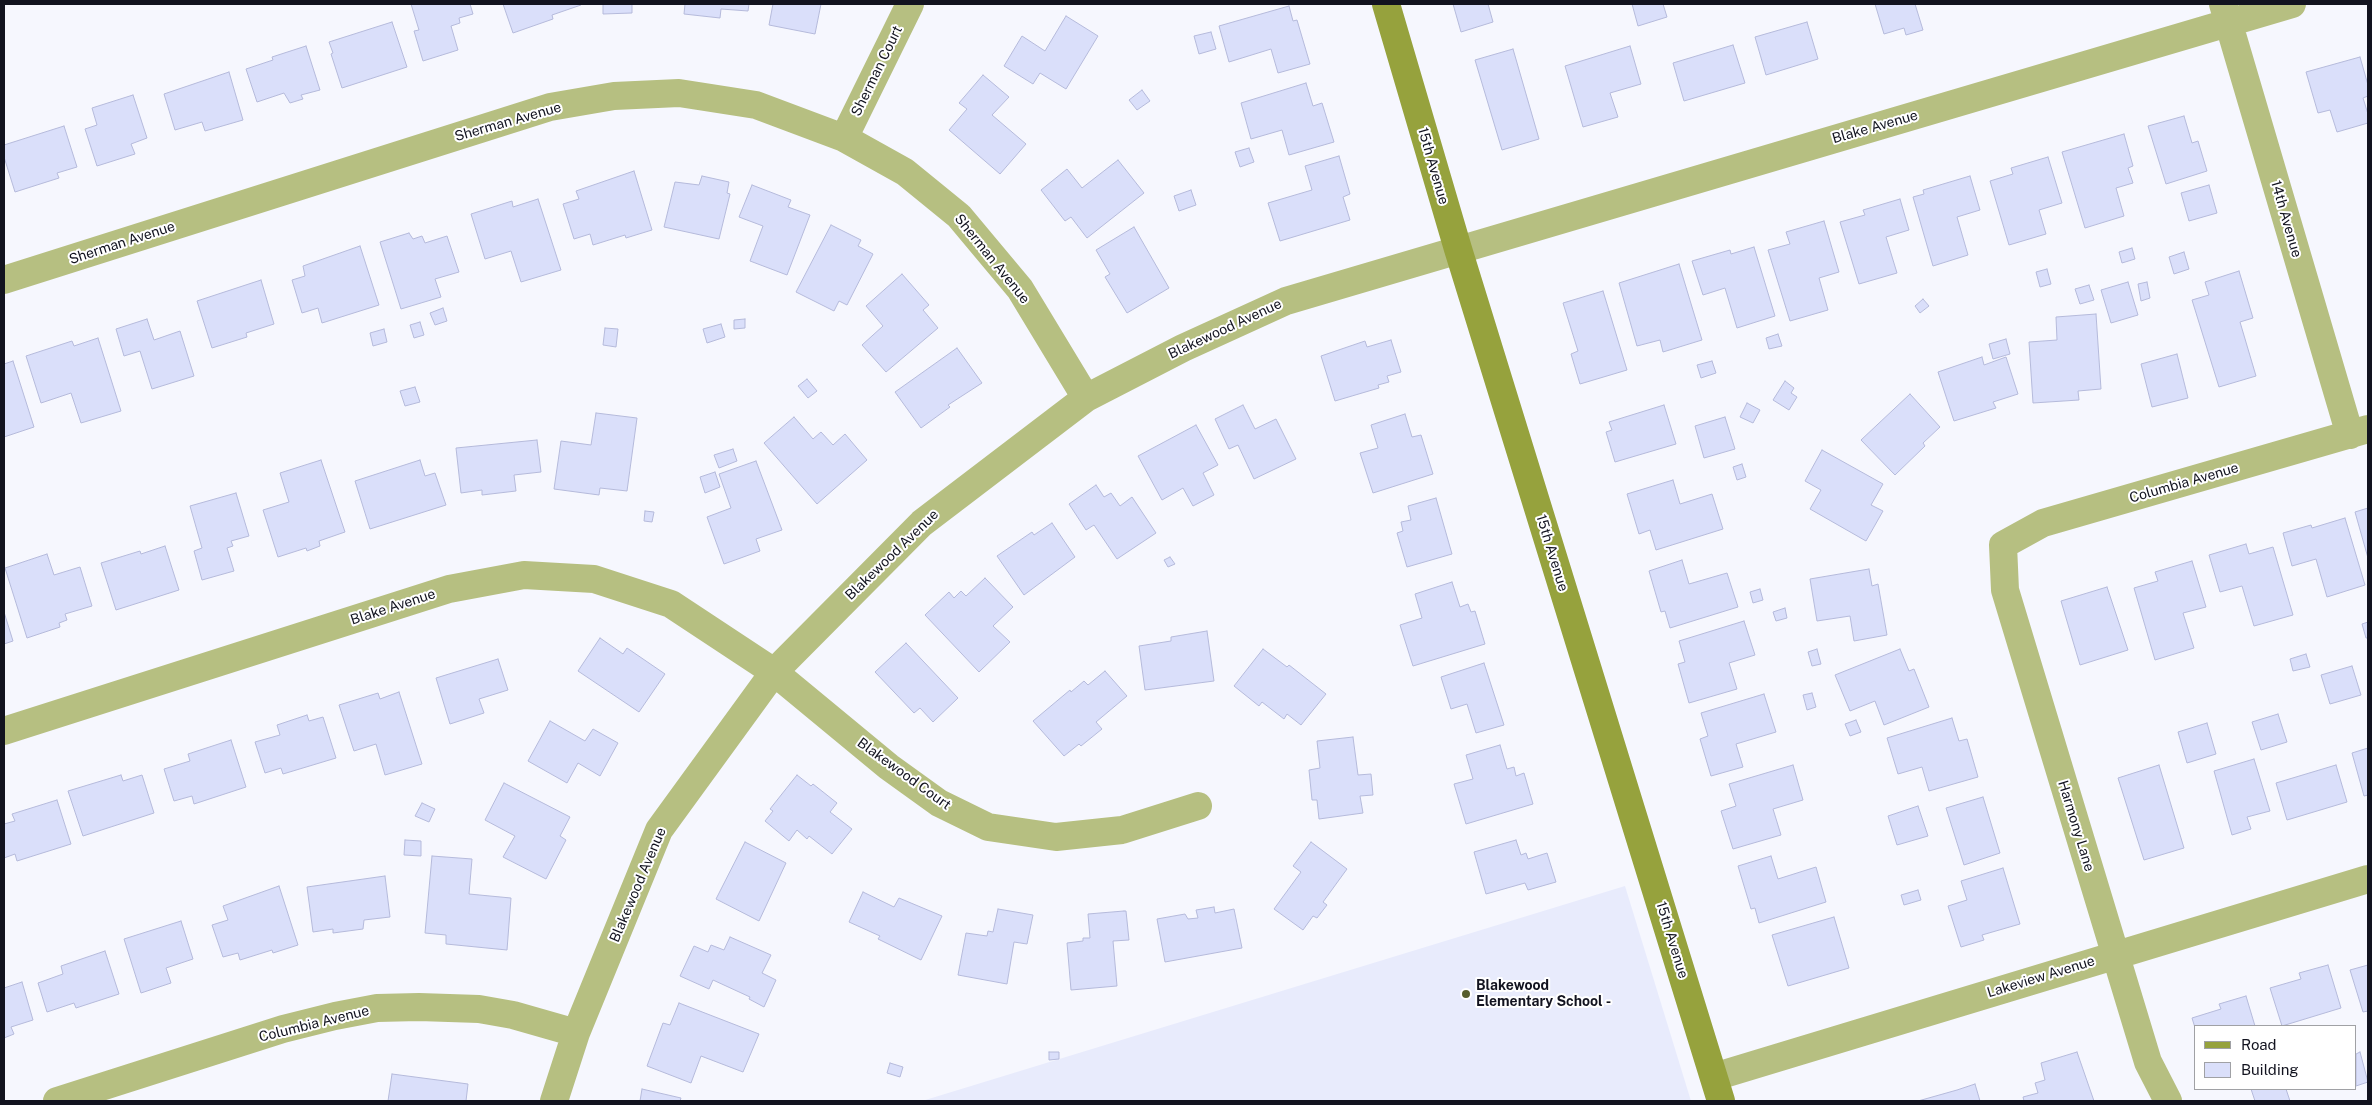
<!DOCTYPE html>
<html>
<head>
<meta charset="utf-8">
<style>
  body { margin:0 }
  #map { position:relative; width:2372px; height:1105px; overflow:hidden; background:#f6f7fe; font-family:"Public Sans",sans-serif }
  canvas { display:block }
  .frame { position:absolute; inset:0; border:5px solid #12131f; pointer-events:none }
  .legend { position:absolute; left:2194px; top:1025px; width:162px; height:65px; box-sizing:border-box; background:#fff; border:1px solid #a0a1a5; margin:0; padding:6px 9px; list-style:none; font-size:15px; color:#12131f }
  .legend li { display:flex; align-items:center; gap:10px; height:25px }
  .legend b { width:25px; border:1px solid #a0a1a5 }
</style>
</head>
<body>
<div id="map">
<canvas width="2372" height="1105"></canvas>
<div class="frame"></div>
<ul class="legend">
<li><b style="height:6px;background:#96a23d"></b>Road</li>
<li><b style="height:14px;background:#dadffa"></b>Building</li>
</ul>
</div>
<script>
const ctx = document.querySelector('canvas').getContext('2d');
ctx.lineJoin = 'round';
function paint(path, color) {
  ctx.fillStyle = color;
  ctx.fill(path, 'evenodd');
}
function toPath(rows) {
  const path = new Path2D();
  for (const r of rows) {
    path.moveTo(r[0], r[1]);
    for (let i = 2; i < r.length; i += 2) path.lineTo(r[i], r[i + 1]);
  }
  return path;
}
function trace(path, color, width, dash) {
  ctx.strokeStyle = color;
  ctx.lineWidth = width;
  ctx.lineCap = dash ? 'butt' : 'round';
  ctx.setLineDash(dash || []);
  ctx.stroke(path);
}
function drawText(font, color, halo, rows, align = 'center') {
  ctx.font = font + ' "Public Sans",sans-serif';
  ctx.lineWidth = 4;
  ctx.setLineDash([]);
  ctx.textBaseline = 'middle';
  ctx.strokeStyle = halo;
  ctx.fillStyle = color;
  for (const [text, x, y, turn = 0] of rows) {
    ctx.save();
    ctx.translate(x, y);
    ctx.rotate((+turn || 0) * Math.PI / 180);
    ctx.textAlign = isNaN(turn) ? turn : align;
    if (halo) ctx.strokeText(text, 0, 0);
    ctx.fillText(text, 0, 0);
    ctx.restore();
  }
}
paint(toPath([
  [1625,886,1691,1101,922,1101]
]), '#e8ebfc');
const building = toPath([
  [411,4,470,4,473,14,459,18,460,23,451,26,458,50,423,61,414,31,419,30,411,4],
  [503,4,581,4,581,5,552,15,553,19,513,33,503,4],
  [603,4,632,4,632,13,603,14,603,4],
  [685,4,749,4,748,11,721,9,720,18,684,14,685,4],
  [773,4,821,4,815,34,769,25,773,4],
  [1453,4,1488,4,1493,22,1461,32,1453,4],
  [1632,4,1663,4,1667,17,1638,26,1632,4],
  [1875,4,1915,4,1923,30,1906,35,1904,28,1884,34,1875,4],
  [1289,6,1293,21,1297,20,1310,64,1278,73,1271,49,1229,62,1219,26,1289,6],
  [1066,16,1098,36,1066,89,1040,73,1033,84,1004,66,1022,36,1045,51,1066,16],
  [392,22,407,67,342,88,331,54,333,53,329,42,392,22],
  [1807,22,1818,59,1766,75,1755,37,1807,22],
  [1211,32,1216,49,1199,54,1194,36,1211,32],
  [1733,45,1745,83,1684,101,1673,63,1733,45],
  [306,46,320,90,301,95,303,99,290,103,284,93,257,102,246,69,273,60,272,57,306,46],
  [1630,46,1641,84,1610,93,1618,117,1583,127,1565,66,1630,46],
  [1513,49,1539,139,1502,150,1475,60,1513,49],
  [2360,57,2368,85,2368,96,2363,98,2368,114,2368,123,2337,132,2330,110,2318,113,2306,72,2360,57],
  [229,72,243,120,205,131,202,122,175,130,164,94,229,72],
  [983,75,1009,97,992,115,1026,144,1000,174,949,130,967,109,959,103,983,75],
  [1306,83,1313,106,1322,103,1334,142,1289,155,1282,130,1251,139,1241,103,1306,83],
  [1142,90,1150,101,1137,110,1129,100,1142,90],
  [133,95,147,138,131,144,135,154,97,166,85,129,97,125,92,108,133,95],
  [2184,116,2192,143,2198,141,2207,171,2166,184,2148,126,2184,116],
  [64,126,77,167,57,173,59,178,15,192,4,157,4,145,64,126],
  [2124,134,2133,166,2128,168,2133,183,2116,188,2124,216,2085,228,2062,152,2124,134],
  [1249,148,1254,162,1240,167,1235,152,1249,148],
  [1339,156,1350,194,1343,197,1350,220,1280,241,1268,203,1312,190,1305,166,1339,156],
  [2048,157,2062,203,2039,210,2046,234,2009,245,1990,181,2013,174,2011,168,2048,157],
  [1118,160,1144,193,1087,238,1071,217,1065,221,1041,190,1067,169,1082,188,1118,160],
  [634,171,652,230,626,238,625,235,593,245,590,234,574,239,563,204,579,199,576,191,634,171],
  [702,176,729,182,727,193,730,194,719,239,664,227,675,182,699,185,702,176],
  [1970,176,1980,210,1957,217,1968,255,1933,266,1913,197,1924,194,1923,190,1970,176],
  [752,185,791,200,788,207,810,215,787,275,750,261,763,226,739,217,752,185],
  [2209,185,2217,213,2189,221,2181,193,2209,185],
  [1191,190,1196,205,1179,211,1174,196,1191,190],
  [538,199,561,270,521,282,511,251,485,259,471,214,512,201,513,207,538,199],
  [1900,199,1909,230,1886,237,1897,273,1859,284,1840,222,1865,215,1863,210,1900,199],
  [1824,221,1839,272,1819,278,1828,310,1790,321,1768,250,1790,244,1786,232,1824,221],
  [831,225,861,240,858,246,873,254,847,305,839,301,834,311,796,292,831,225],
  [1134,227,1169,288,1127,313,1105,277,1110,274,1096,250,1134,227],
  [409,233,413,239,422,236,425,243,447,236,459,272,435,279,441,297,401,309,380,242,409,233],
  [360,246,379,305,322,323,318,308,302,313,292,280,305,276,303,266,360,246],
  [1754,247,1775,316,1737,328,1725,288,1703,295,1692,261,1730,250,1731,254,1754,247],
  [2132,248,2135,259,2122,263,2119,252,2132,248],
  [2184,252,2189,269,2174,274,2169,257,2184,252],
  [1679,264,1702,340,1663,352,1660,340,1637,346,1619,283,1679,264],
  [2047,269,2051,284,2040,287,2036,272,2047,269],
  [2239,271,2253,318,2240,322,2256,376,2219,387,2192,300,2209,295,2205,282,2239,271],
  [902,274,929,305,923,310,938,328,886,372,862,345,883,326,866,306,902,274],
  [261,280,274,324,246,333,247,337,212,348,197,301,261,280],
  [2128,282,2138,315,2111,323,2101,290,2128,282],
  [2147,282,2150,298,2141,301,2138,284,2147,282],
  [2089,285,2094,300,2080,304,2075,289,2089,285],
  [1603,291,1627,370,1580,384,1571,354,1578,351,1563,303,1603,291],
  [1923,299,1929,306,1920,313,1915,306,1923,299],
  [443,308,447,321,435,325,430,313,443,308],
  [2096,314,2101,389,2078,391,2079,400,2033,403,2029,342,2057,340,2056,317,2096,314],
  [147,319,154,340,180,331,194,376,152,389,140,351,124,356,116,329,147,319],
  [745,319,745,328,734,329,734,320,745,319],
  [420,322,424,335,414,338,410,325,420,322],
  [721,324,725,337,707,343,703,329,721,324],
  [605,328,618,329,616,347,603,345,605,328],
  [384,329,387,342,373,346,370,333,384,329],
  [1778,334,1782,346,1769,349,1766,338,1778,334],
  [98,338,121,411,81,423,71,393,41,403,26,356,72,341,74,346,98,338],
  [2006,339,2010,354,1993,359,1989,344,2006,339],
  [1391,340,1401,372,1387,376,1389,382,1378,385,1379,388,1335,401,1321,356,1365,341,1367,347,1391,340],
  [957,348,982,383,948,405,950,407,921,428,895,392,957,348],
  [2177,354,2188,398,2152,407,2141,364,2177,354],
  [1982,357,1984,365,2006,357,2018,394,1993,402,1996,408,1954,421,1938,372,1982,357],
  [13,361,34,427,4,437,4,364,13,361],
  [1712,361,1716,373,1701,378,1697,365,1712,361],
  [807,379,817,391,808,398,798,386,807,379],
  [1785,381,1794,388,1791,393,1797,397,1789,410,1773,400,1785,381],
  [415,387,420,402,405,406,400,391,415,387],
  [1910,394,1940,427,1923,443,1925,446,1895,475,1861,440,1910,394],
  [1747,403,1760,410,1753,423,1740,417,1747,403],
  [1243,405,1255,429,1276,419,1296,459,1254,479,1238,445,1229,449,1215,419,1243,405],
  [1664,405,1676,444,1615,462,1606,432,1612,430,1609,422,1664,405],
  [596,413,637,418,627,491,600,488,599,495,554,489,561,441,591,445,596,413],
  [1405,414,1412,437,1421,435,1433,474,1373,493,1360,453,1378,448,1371,425,1405,414],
  [794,417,813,439,821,432,833,445,845,434,867,460,817,504,764,443,794,417],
  [1725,417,1735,449,1704,458,1695,426,1725,417],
  [1196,425,1218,465,1203,473,1214,495,1193,506,1183,488,1162,500,1138,456,1196,425],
  [537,440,541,472,514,475,516,491,482,495,482,490,461,493,456,448,537,440],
  [733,449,737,461,719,468,714,455,733,449],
  [1822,450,1883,484,1871,505,1883,511,1866,541,1810,509,1821,490,1805,481,1822,450],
  [321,460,345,532,319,541,320,546,307,551,306,548,278,557,263,510,289,502,280,473,321,460],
  [420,460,425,476,435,473,446,505,370,529,355,481,420,460],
  [756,461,782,530,756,539,760,551,724,564,707,517,731,508,719,474,756,461],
  [1742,464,1746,477,1737,480,1733,467,1742,464],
  [715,472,720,487,705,493,700,477,715,472],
  [1673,480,1680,504,1712,494,1723,529,1656,550,1650,530,1639,534,1627,494,1673,480],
  [1096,485,1104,497,1111,493,1120,506,1132,497,1156,533,1117,559,1094,525,1086,530,1069,504,1096,485],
  [236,493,249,536,231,541,233,546,227,548,234,571,202,580,194,551,202,548,190,506,236,493],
  [1436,498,1452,554,1407,567,1397,533,1403,531,1401,522,1411,520,1408,506,1436,498],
  [2368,508,2368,558,2355,512,2368,508],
  [645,511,654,512,652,522,644,521,645,511],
  [2345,518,2365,585,2327,597,2316,559,2292,566,2283,533,2311,525,2312,528,2345,518],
  [1052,523,1075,557,1024,595,997,556,1032,532,1034,535,1052,523],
  [2246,544,2249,554,2273,547,2293,615,2254,626,2242,586,2220,592,2209,555,2246,544],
  [165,546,179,590,116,610,101,563,140,551,141,554,165,546],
  [47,554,54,575,80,567,92,606,65,614,67,620,59,623,60,627,27,638,5,568,47,554],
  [1170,557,1175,564,1168,567,1164,560,1170,557],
  [1682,560,1689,584,1727,573,1738,607,1670,628,1665,611,1661,612,1649,571,1682,560],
  [2192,561,2206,607,2183,613,2194,648,2155,660,2134,588,2158,581,2155,572,2192,561],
  [1869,569,1872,586,1878,584,1887,635,1854,641,1850,616,1817,621,1810,579,1869,569],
  [985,578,1013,607,993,626,1010,642,979,672,925,615,949,592,954,598,961,591,966,596,985,578],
  [1452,582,1460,607,1468,604,1471,612,1475,611,1485,644,1413,666,1400,625,1422,618,1415,594,1452,582],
  [2107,587,2128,650,2080,665,2061,601,2107,587],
  [1760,589,1763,600,1753,603,1750,592,1760,589],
  [1785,608,1787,618,1776,621,1773,612,1785,608],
  [4,612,13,641,4,644,4,612],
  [1744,621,1755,655,1729,663,1737,689,1689,703,1678,664,1685,662,1679,641,1744,621],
  [2368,622,2368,638,2366,638,2362,624,2368,622],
  [1207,631,1214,681,1145,690,1139,646,1171,641,1171,637,1207,631],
  [600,638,623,654,627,648,665,674,639,712,578,671,600,638],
  [906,643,958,698,933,722,920,708,914,713,875,672,906,643],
  [1263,649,1287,667,1289,665,1326,694,1301,725,1287,714,1284,719,1262,702,1259,706,1234,686,1263,649],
  [1817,649,1821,664,1812,666,1808,652,1817,649],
  [1900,649,1909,671,1914,669,1929,707,1884,725,1875,701,1850,711,1835,675,1900,649],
  [2306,654,2310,667,2293,671,2290,659,2306,654],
  [498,659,508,690,479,699,484,713,450,724,436,678,498,659],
  [1484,663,1504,725,1476,733,1467,704,1451,709,1441,677,1484,663],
  [2352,666,2361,695,2330,704,2321,675,2352,666],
  [1105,671,1127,696,1096,722,1102,729,1081,746,1079,744,1064,756,1033,721,1070,690,1071,692,1084,681,1088,685,1105,671],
  [399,692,422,764,385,775,376,744,354,751,339,705,378,693,380,699,399,692],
  [1812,693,1816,707,1807,710,1803,695,1812,693],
  [1764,694,1776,732,1736,744,1743,767,1711,776,1700,739,1708,736,1701,713,1764,694],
  [2278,714,2287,742,2261,750,2252,722,2278,714],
  [307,715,309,721,323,717,336,758,283,774,281,768,265,773,255,742,280,735,277,725,307,715],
  [1952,718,1959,741,1967,739,1978,777,1929,791,1922,767,1898,774,1887,738,1952,718],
  [1856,720,1861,732,1850,736,1845,724,1856,720],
  [550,721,585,741,593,729,618,743,600,776,578,763,567,783,528,761,550,721],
  [2207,723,2216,754,2187,763,2178,732,2207,723],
  [1353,737,1358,775,1371,774,1373,795,1360,796,1363,813,1319,819,1317,800,1312,800,1309,770,1320,768,1317,741,1353,737],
  [231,740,246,787,194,804,192,796,174,801,164,769,190,761,188,754,231,740],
  [1500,745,1507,769,1514,767,1516,776,1524,773,1533,804,1466,824,1454,784,1473,779,1466,755,1500,745],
  [2368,748,2368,795,2364,796,2352,753,2368,748],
  [2254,759,2270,811,2247,817,2251,829,2232,835,2214,771,2254,759],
  [1793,765,1803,800,1773,809,1781,835,1733,849,1721,811,1736,806,1729,784,1793,765],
  [2159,765,2184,848,2144,860,2118,778,2159,765],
  [2336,765,2347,802,2287,820,2276,783,2336,765],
  [121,775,123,781,142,775,154,813,83,836,68,791,121,775],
  [797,775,811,786,813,784,837,803,830,812,852,829,832,854,809,836,807,839,797,830,789,841,765,821,773,811,770,809,797,775],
  [504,783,570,817,560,836,566,840,546,879,503,857,515,836,485,820,504,783],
  [1983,797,2000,853,1964,865,1946,808,1983,797],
  [57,800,71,844,17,861,15,854,4,858,4,824,15,821,12,814,57,800],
  [422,803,435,809,429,822,415,816,422,803],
  [1918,806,1928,836,1897,845,1888,816,1918,806],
  [405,840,421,841,421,856,404,855,405,840],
  [1516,840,1521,855,1526,853,1528,859,1547,853,1556,882,1528,890,1525,883,1486,894,1474,852,1516,840],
  [745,842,786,863,759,921,716,899,745,842],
  [1311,842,1347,869,1323,902,1327,905,1317,918,1313,916,1303,930,1274,909,1301,872,1293,866,1311,842],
  [432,856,472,859,469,894,511,898,507,950,446,944,446,935,425,933,432,856],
  [1771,856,1778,879,1816,867,1826,902,1759,923,1755,908,1751,909,1738,866,1771,856],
  [2003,868,2020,924,1982,935,1984,940,1961,947,1948,906,1967,900,1961,881,2003,868],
  [385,876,390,917,364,920,363,929,333,933,333,929,313,932,307,887,385,876],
  [279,886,298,945,273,953,272,950,240,960,238,953,223,957,212,925,228,920,223,906,279,886],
  [1918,890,1921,900,1904,905,1901,895,1918,890],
  [863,892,894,907,899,898,942,916,921,960,878,939,880,936,849,922,863,892],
  [1214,907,1215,913,1234,909,1242,948,1165,962,1157,919,1185,914,1188,919,1198,918,1196,910,1214,907],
  [998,909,1033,915,1027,944,1014,942,1007,984,958,975,966,933,987,936,988,931,993,932,998,909],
  [1124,911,1126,911,1129,940,1113,941,1117,986,1071,990,1067,943,1083,941,1083,938,1090,938,1088,914,1124,911],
  [1834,917,1849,968,1788,986,1772,935,1834,917],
  [181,921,193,959,166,968,171,983,141,993,124,939,181,921],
  [730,937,771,955,762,973,776,980,764,1007,749,999,750,997,713,980,709,989,680,976,694,946,708,952,711,945,724,950,730,937],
  [105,951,119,994,76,1008,74,1003,47,1012,38,983,63,974,61,966,105,951],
  [2328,965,2341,1008,2282,1026,2270,988,2301,979,2299,973,2328,965],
  [2368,965,2368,1011,2363,1012,2350,970,2368,965],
  [22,982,33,1020,11,1027,14,1034,4,1038,4,988,22,982],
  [2246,996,2255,1026,2196,1026,2196,1031,2192,1018,2221,1009,2219,1004,2246,996],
  [679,1003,759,1034,743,1072,701,1056,691,1083,647,1066,663,1023,670,1025,679,1003],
  [1049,1052,1059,1052,1059,1059,1049,1060,1049,1052],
  [2077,1052,2094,1101,2024,1101,2023,1097,2038,1093,2035,1083,2045,1080,2041,1063,2077,1052],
  [2360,1052,2368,1082,2356,1086,2356,1054,2360,1052],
  [890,1063,903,1067,900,1077,887,1073,890,1063],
  [392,1074,468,1084,466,1101,388,1101,392,1074],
  [1975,1084,1980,1101,1918,1101,1957,1090,1975,1084],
  [642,1089,681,1098,680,1101,640,1101,642,1089],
  [2251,1089,2286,1089,2290,1101,2255,1101,2251,1089]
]);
paint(building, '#dadffa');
trace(building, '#b5badb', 1);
trace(toPath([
  [2223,4,2350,435],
  [844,138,910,4],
  [4,280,550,107,614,96,679,93,756,105,844,138,905,172,959,216,1020,289,1086,398],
  [4,731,449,589,524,575,594,579,671,604,774,672,889,767,939,803,988,827,1056,837,1122,830,1198,806],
  [1714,1077,2368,879],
  [57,1101,283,1029,335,1016,377,1008,419,1007,479,1009,513,1015,576,1033],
  [554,1101,576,1033,659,830,774,672,922,523,1086,398,1183,348,1286,301,2292,4],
  [2168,1101,2148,1062,2005,590,2003,545,2043,523,2368,429]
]), '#b6bf81', 28);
trace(toPath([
  [1386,4,1458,249,1721,1101]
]), '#96a23d', 28);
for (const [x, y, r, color] of [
  [1466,994,5,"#575e2c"]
]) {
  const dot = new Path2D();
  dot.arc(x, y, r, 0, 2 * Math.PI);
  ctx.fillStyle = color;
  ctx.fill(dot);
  trace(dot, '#fff', 2);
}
drawText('14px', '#12131f', '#fff', [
  ["Sherman Court",877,71,-64],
  ["Sherman Avenue",508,122,-16],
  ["Blake Avenue",1875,127,-16],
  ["15th Avenue",1433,166,74],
  ["14th Avenue",2286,219,74],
  ["Sherman Avenue",122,243,-18],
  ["Sherman Avenue",992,259,51],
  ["Blakewood Avenue",1225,329,-25],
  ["Columbia Avenue",2184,483,-16],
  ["15th Avenue",1552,553,73],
  ["Blakewood Avenue",892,555,-44],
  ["Blake Avenue",393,607,-18],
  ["Blakewood Court",904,774,36],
  ["Harmony Lane",2076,826,73],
  ["Blakewood Avenue",638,885,-67],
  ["15th Avenue",1672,940,73],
  ["Lakeview Avenue",2041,977,-17],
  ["Columbia Avenue",314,1024,-14]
]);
drawText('bold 14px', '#12131f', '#fff', [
  ["Blakewood",1476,986],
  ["Elementary School -",1476,1002]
], 'left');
</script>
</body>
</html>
